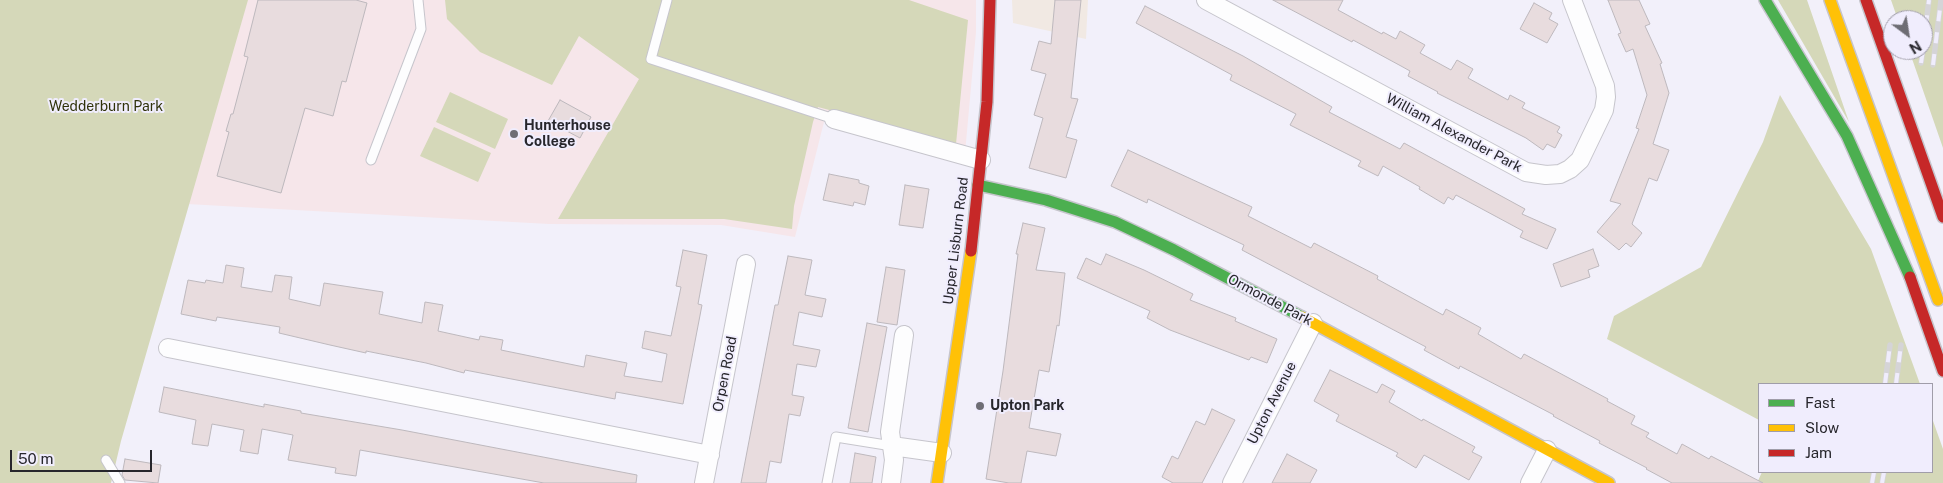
<!DOCTYPE html>
<html>
<head>
<meta charset="utf-8">
<style>
  body { margin:0 }
  #map { position:relative; width:1943px; height:483px; overflow:hidden; background:#f2f0fa; font-family:"Public Sans",sans-serif }
  canvas { display:block }
  .legend { position:absolute; left:1758px; top:383px; width:175px; height:90px; box-sizing:border-box; background:#f0edfd; border:1px solid #a09da9; margin:0; padding:6px 9px; list-style:none; font-size:15px; color:#27262c }
  .legend li { display:flex; align-items:center; gap:10px; height:25px }
  .legend b { width:25px; border:1px solid #a09da9 }
  .north { position:absolute; left:1883px; top:10px; width:50px; height:50px; box-sizing:border-box; background:#f0edfd; border:1px solid #a09da9; border-radius:50%; rotate:149deg; font-size:14px; font-weight:700; line-height:20px; text-align:center; color:#27262c }
  .north::after { content:''; display:block; margin:auto; width:18px; height:22px; background:#6e6d74; clip-path:polygon(50% 0,100% 100%,50% 72%,0 100%) }
  .scale { position:absolute; left:10px; top:450px; width:142px; height:22px; box-sizing:border-box; border:2px solid #27262c; border-top:0; padding-left:6px; font-size:15px; line-height:18px; white-space:nowrap; color:#27262c; -webkit-text-stroke:4px #f0edfd; paint-order:stroke }
</style>
</head>
<body>
<div id="map">
<canvas width="1943" height="483"></canvas>
<ul class="legend">
<li><b style="height:6px;background:#4caf50"></b>Fast</li>
<li><b style="height:6px;background:#ffc107"></b>Slow</li>
<li><b style="height:6px;background:#c62828"></b>Jam</li>
</ul>
<div class="north">N</div>
<div class="scale">50 m</div>
</div>
<script>
const ctx = document.querySelector('canvas').getContext('2d');
ctx.lineJoin = 'round';
function paint(path, color) {
  ctx.fillStyle = color;
  ctx.fill(path, 'evenodd');
}
function toPath(rows) {
  const path = new Path2D();
  for (const r of rows) {
    path.moveTo(r[0], r[1]);
    for (let i = 2; i < r.length; i += 2) path.lineTo(r[i], r[i + 1]);
  }
  return path;
}
function trace(path, color, width, dash) {
  ctx.strokeStyle = color;
  ctx.lineWidth = width;
  ctx.lineCap = dash ? 'butt' : 'round';
  ctx.setLineDash(dash || []);
  ctx.stroke(path);
}
function drawText(font, color, halo, rows, align = 'center') {
  ctx.font = font + ' "Public Sans",sans-serif';
  ctx.lineWidth = 4;
  ctx.setLineDash([]);
  ctx.textBaseline = 'middle';
  ctx.strokeStyle = halo;
  ctx.fillStyle = color;
  for (const [text, x, y, turn = 0] of rows) {
    ctx.save();
    ctx.translate(x, y);
    ctx.rotate((+turn || 0) * Math.PI / 180);
    ctx.textAlign = isNaN(turn) ? turn : align;
    if (halo) ctx.strokeText(text, 0, 0);
    ctx.fillText(text, 0, 0);
    ctx.restore();
  }
}
paint(toPath([
  [1012,0,1088,0,1086,39,1013,23]
]), '#f1e9e3');
paint(toPath([
  [247,0,976,0,976,32,965,153,826,114,795,237,721,225,549,224,187,204]
]), '#f6e6ea');
paint(toPath([
  [0,0,248,0,121,441,111,483,0,483],
  [445,0,909,0,968,20,956,144,818,107,813,122,794,206,792,229,724,219,558,219,639,79,579,36,552,85,480,52,447,19],
  [1778,0,1807,0,1849,122],
  [1891,0,1943,0,1943,148,1909,50,1923,50,1923,20,1898,20],
  [450,92,508,119,495,149,436,122],
  [1780,95,1871,249,1920,384,1759,384,1759,420,1607,339,1614,316,1701,267,1763,142],
  [434,127,491,153,478,182,420,156],
  [1932,418,1943,449,1943,483,1757,483,1762,472,1932,472]
]), '#d5d8b9');
const building = toPath([
  [258,0,356,0,367,3,346,82,342,81,333,116,305,108,281,193,217,176,229,132,226,131,231,114,233,114,248,57,244,56,258,0],
  [1055,0,1081,0,1071,98,1078,99,1066,137,1077,140,1066,178,1029,168,1043,118,1034,115,1046,74,1031,70,1039,41,1051,44,1055,0],
  [1273,0,1343,0,1338,10,1382,34,1383,32,1396,39,1400,31,1425,45,1420,53,1451,70,1457,60,1473,69,1468,78,1508,100,1510,95,1525,103,1522,108,1560,127,1557,132,1562,135,1555,148,1547,144,1543,150,1526,138,1437,93,1438,92,1408,76,1410,71,1401,66,1353,40,1352,42,1273,0],
  [1608,0,1639,0,1650,24,1645,26,1662,63,1660,64,1669,93,1653,144,1669,150,1657,181,1649,178,1632,224,1642,233,1631,247,1626,243,1619,250,1597,232,1621,204,1610,201,1639,129,1636,128,1647,95,1633,49,1626,52,1618,34,1621,33,1608,0],
  [1534,3,1552,13,1549,19,1558,24,1547,43,1520,29,1534,3],
  [1145,6,1243,56,1332,107,1329,112,1400,149,1404,143,1525,209,1522,214,1556,229,1547,249,1520,237,1523,231,1456,195,1453,200,1448,197,1444,204,1419,189,1420,187,1383,166,1378,176,1358,166,1361,161,1290,125,1296,114,1230,80,1232,75,1136,23,1145,6],
  [560,100,591,117,580,138,548,121,560,100],
  [1128,150,1252,207,1248,216,1311,248,1314,243,1378,276,1377,279,1443,315,1446,309,1481,328,1478,334,1521,359,1524,354,1608,399,1607,401,1635,416,1631,424,1649,433,1646,437,1677,454,1682,444,1709,459,1711,456,1763,483,1672,483,1646,469,1647,468,1599,443,1600,441,1553,416,1554,415,1460,366,1459,369,1424,350,1426,347,1242,250,1244,245,1148,199,1147,203,1111,186,1128,150],
  [829,174,859,180,859,183,869,186,865,205,854,202,853,206,823,200,829,174],
  [905,185,929,189,923,228,899,225,905,185],
  [1023,223,1045,228,1036,270,1065,273,1059,326,1057,325,1049,372,1039,370,1029,428,1061,434,1056,456,1027,451,1021,483,1009,483,986,479,1003,371,1018,254,1016,254,1023,223],
  [1593,249,1599,266,1588,270,1590,277,1561,287,1553,264,1593,249],
  [683,250,707,255,698,304,702,305,683,404,616,392,615,399,465,370,464,373,426,363,366,351,366,353,330,345,279,333,280,327,217,317,216,321,181,314,188,280,205,283,206,280,223,283,226,265,244,268,241,287,272,292,275,275,292,277,289,299,320,306,324,283,383,292,379,314,422,323,425,302,443,305,438,331,479,340,480,336,503,340,501,350,584,367,586,355,627,363,624,376,662,382,667,354,642,348,645,331,671,336,681,287,676,286,683,250],
  [1106,254,1144,270,1193,294,1190,300,1236,318,1235,321,1277,339,1267,363,1251,357,1249,360,1170,330,1147,318,1150,311,1077,278,1086,258,1101,265,1106,254],
  [788,256,812,260,805,295,826,299,822,317,799,312,793,345,820,350,816,367,797,364,792,395,804,397,800,416,789,414,781,463,770,461,766,483,741,483,775,305,778,305,788,256],
  [886,267,905,270,897,325,877,322,886,267],
  [867,323,887,327,868,432,848,428,867,323],
  [1330,370,1377,393,1382,384,1395,391,1389,402,1422,421,1423,419,1475,447,1472,452,1482,457,1469,480,1424,455,1416,468,1396,456,1398,453,1336,421,1339,415,1314,401,1330,370],
  [164,387,264,407,264,404,301,411,301,413,402,430,637,475,636,483,544,483,360,450,356,476,335,473,336,468,288,460,293,435,262,429,258,454,240,451,244,430,212,424,208,446,192,444,196,420,159,412,164,387],
  [1212,409,1235,420,1202,483,1173,483,1162,477,1172,456,1178,459,1196,421,1205,425,1212,409],
  [855,453,876,457,872,483,850,483,855,453],
  [1287,454,1317,470,1310,483,1272,483,1287,454],
  [125,459,161,465,158,483,125,480,122,475,125,459]
]);
paint(building, '#e8dcde');
trace(building, '#bdb8bd', 1);
const lane = toPath([
  [667,0,651,59,834,119],
  [371,160,421,29,418,0],
  [106,460,120,483],
  [827,483,836,437,892,446]
]);
const street = toPath([
  [1206,0,1526,172,1546,175,1560,174,1570,169,1580,160,1604,110,1606,97,1605,86,1572,0],
  [834,119,981,160],
  [168,348,710,455],
  [892,446,942,453],
  [704,483,746,264],
  [891,483,894,460,890,432,904,335],
  [1232,483,1313,323],
  [1530,483,1547,450]
]);
const fast = toPath([
  [1765,0,1847,136,1910,277],
  [978,185,1046,200,1115,222,1174,250,1302,317]
]);
const slow = toPath([
  [1830,0,1938,300],
  [1302,317,1609,483],
  [937,483,971,251]
]);
const jam = toPath([
  [1866,0,1943,217],
  [971,251,987,102,990,0],
  [1910,277,1943,371]
]);
trace(lane, '#c6c5cc', 11);
trace(street, '#c6c5cc', 20);
trace(fast, '#c6c5cc', 14);
trace(slow, '#c6c5cc', 14);
trace(jam, '#c6c5cc', 14);
trace(lane, '#fdfdfe', 9);
trace(street, '#fdfdfe', 18);
trace(fast, '#4caf50', 11);
trace(slow, '#ffc107', 11);
trace(jam, '#c62828', 11);
const rail = toPath([
  [1923,48,1929,0],
  [1921,63,1923,50],
  [1933,65,1941,0],
  [1885,384,1890,345],
  [1896,384,1901,345],
  [1872,483,1874,472],
  [1882,483,1884,472]
]);
trace(rail, '#d5d4d7', 5.5);
trace(rail, '#f0edfd', 4, [11]);
for (const [x, y, r, color] of [
  [514,134,5,"#6e6d74"],
  [980,406,5,"#6e6d74"]
]) {
  const dot = new Path2D();
  dot.arc(x, y, r, 0, 2 * Math.PI);
  ctx.fillStyle = color;
  ctx.fill(dot);
  trace(dot, '#f0edfd', 2);
}
drawText('14px', '#2f320a', '#f0edfd', [
  ["Wedderburn Park",106,107]
]);
drawText('bold 14px', '#27262c', '#f0edfd', [
  ["Hunterhouse",524,126],
  ["College",524,142],
  ["Upton Park",990,406]
], 'left');
drawText('14px', '#27262c', '#f0edfd', [
  ["William Alexander Park",1454,133,28],
  ["Upper Lisburn Road",956,241,-83],
  ["Ormonde Park",1270,300,28],
  ["Orpen Road",725,374,-79],
  ["Upton Avenue",1272,403,-63]
]);
</script>
</body>
</html>
